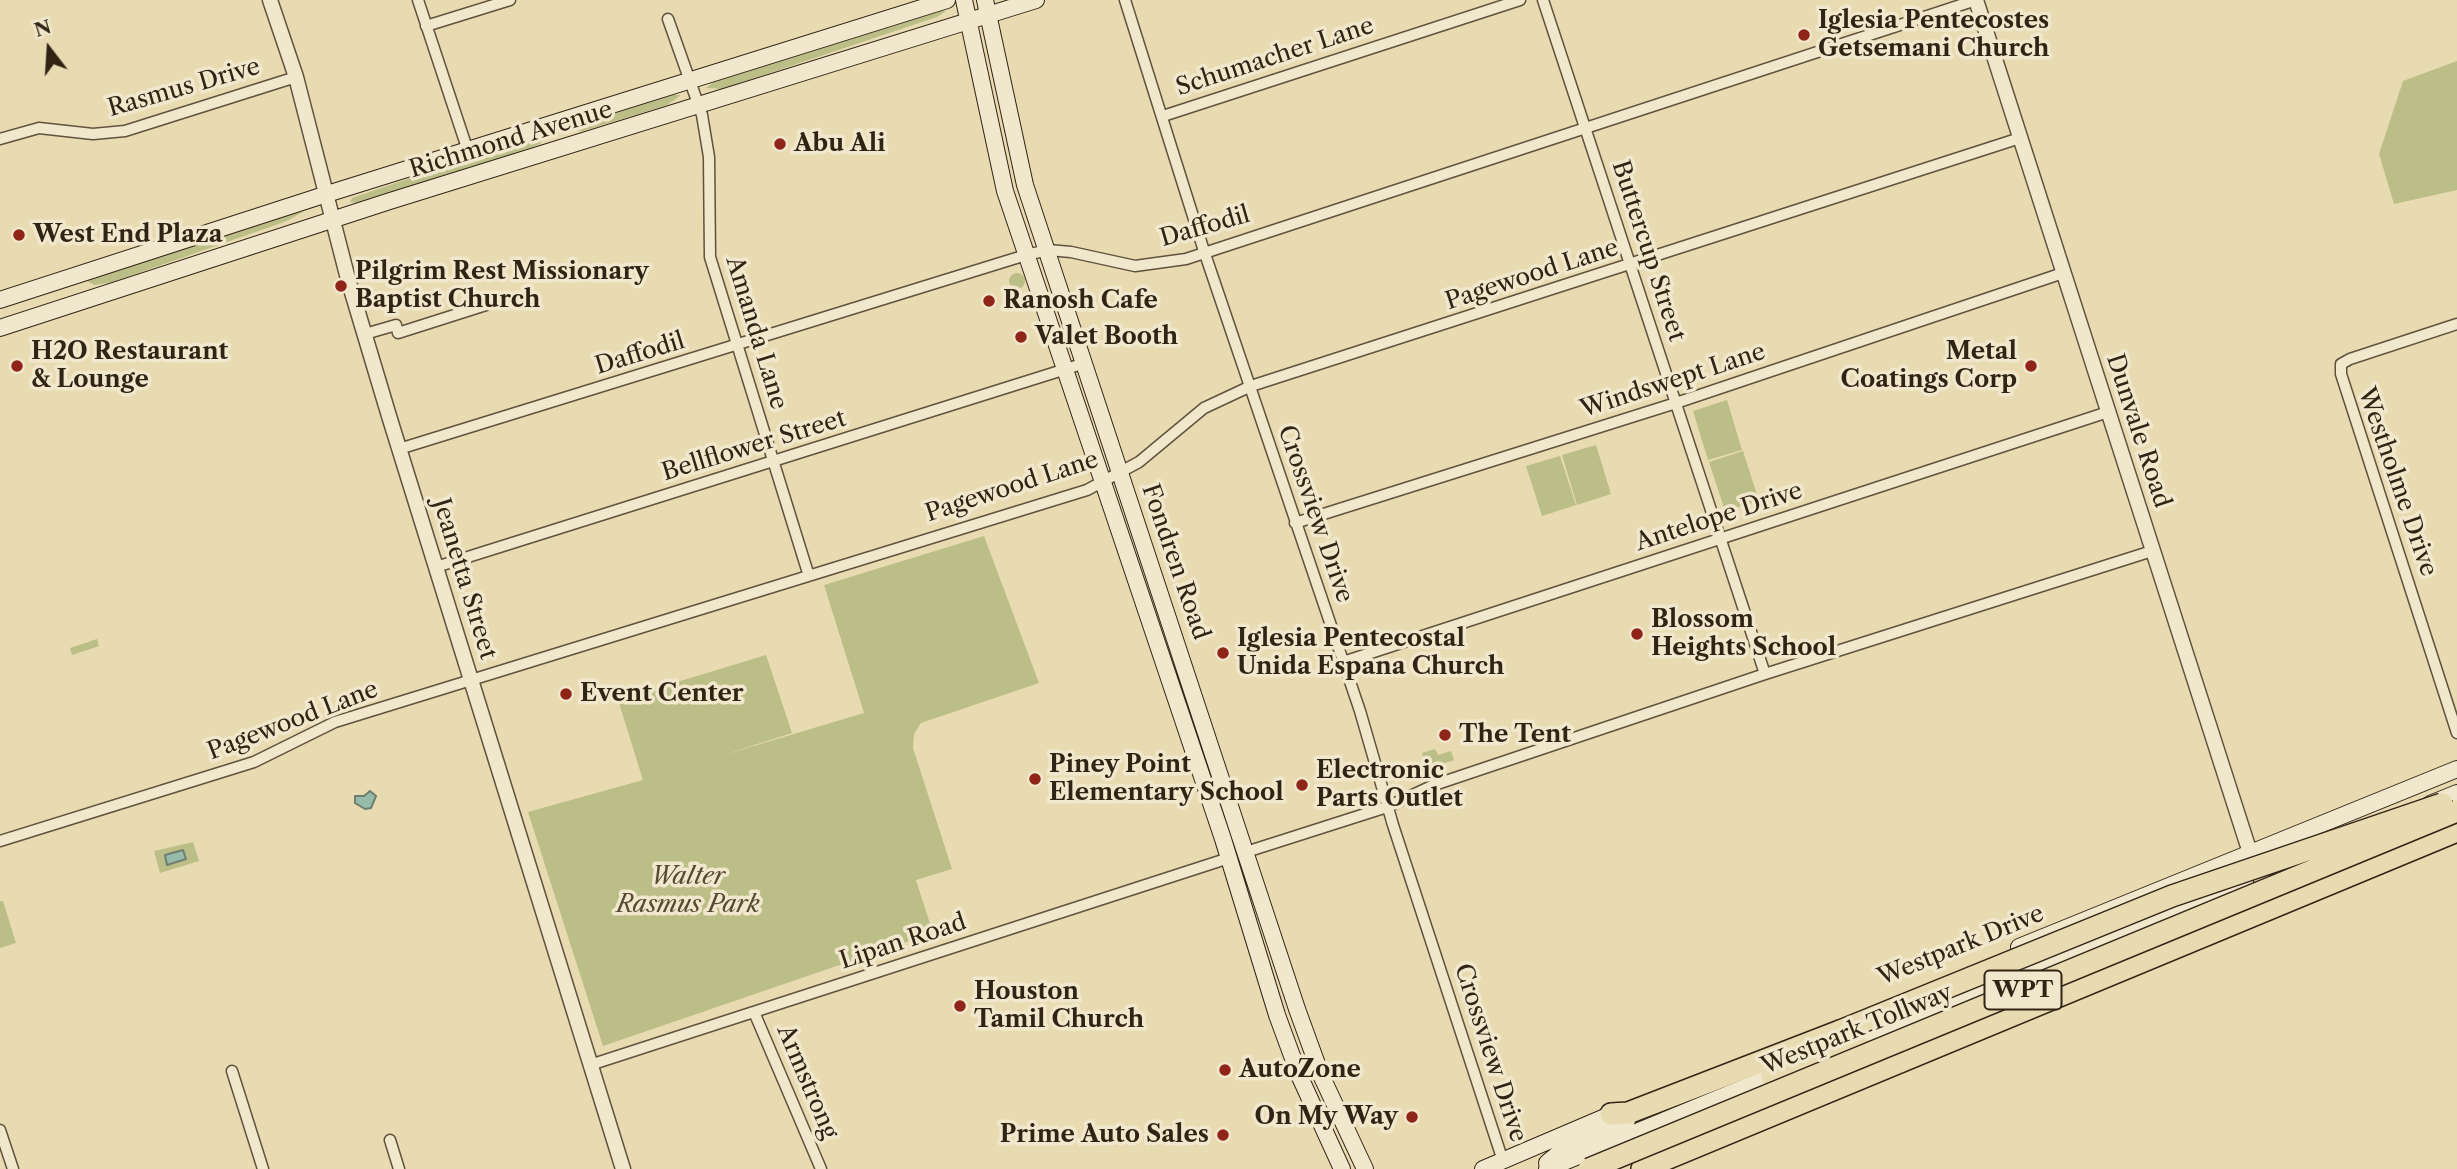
<!DOCTYPE html>
<html>
<head>
<meta charset="utf-8">
<style>
  body { margin:0 }
  #map { position:relative; width:2457px; height:1169px; overflow:hidden; background:#e8dab1; font-family:"Libre Caslon Text",serif }
  canvas { display:block }
  .north { position:absolute; left:14px; top:14px; width:70px; height:70px; -webkit-text-stroke:5px #f0e7cc; paint-order:stroke; rotate:343deg; font-size:19px; font-weight:700; line-height:28px; text-align:center; color:#322415 }
  .north::after { content:''; display:block; margin:auto; width:24px; height:32px; background:#322415; clip-path:polygon(50% 0,100% 100%,50% 72%,0 100%) }
</style>
</head>
<body>
<div id="map">
<canvas width="2457" height="1169"></canvas>
<div class="north">N</div>
</div>
<script>
const ctx = document.querySelector('canvas').getContext('2d');
ctx.lineJoin = 'round';
function paint(path, color) {
  ctx.fillStyle = color;
  ctx.fill(path, 'evenodd');
}
function toPath(rows) {
  const path = new Path2D();
  for (const r of rows) {
    if (r.length === 3) {
      path.moveTo(r[0] + r[2], r[1]);
      path.arc(r[0], r[1], r[2], 0, 2 * Math.PI);
      continue;
    }
    path.moveTo(r[0], r[1]);
    for (let i = 2; i < r.length; i += 2) path.lineTo(r[i], r[i + 1]);
  }
  return path;
}
function trace(path, color, width, dash) {
  ctx.strokeStyle = color;
  ctx.lineWidth = width;
  ctx.lineCap = dash ? 'butt' : 'round';
  ctx.setLineDash(dash || []);
  ctx.stroke(path);
}
function drawText(font, color, halo, rows, align = 'center') {
  ctx.font = font + ' "Libre Caslon Text",serif';
  ctx.lineWidth = 7;
  ctx.setLineDash([]);
  ctx.textBaseline = 'middle';
  ctx.strokeStyle = halo;
  ctx.fillStyle = color;
  for (const [text, x, y, turn = 0] of rows) {
    ctx.save();
    ctx.translate(x, y);
    ctx.rotate((+turn || 0) * Math.PI / 180);
    ctx.textAlign = isNaN(turn) ? turn : align;
    if (halo) ctx.strokeText(text, 0, 0);
    ctx.fillText(text, 0, 0);
    ctx.restore();
  }
}
paint(toPath([
  [937,10,946,11,937,17,722,89,706,88,721,76],
  [2457,61,2457,190,2394,204,2379,154,2403,81],
  [662,95,681,95,667,105,583,131,573,131,578,124],
  [533,136,546,136,540,144,524,150,359,203,350,202,352,198],
  [304,211,287,221,113,282,94,285,87,281,105,272,247,225],
  [1017,281,8],
  [1727,400,1742,450,1708,460,1693,411],
  [1596,445,1611,494,1577,505,1562,455],
  [1743,451,1759,501,1725,511,1709,462],
  [1560,456,1576,505,1542,516,1526,466],
  [984,536,1039,683,921,723,914,734,913,748,952,869,916,880,933,933,603,1046,528,812,643,780,618,700,766,655,792,733,720,756,864,713,824,585],
  [97,639,99,646,72,655,70,648],
  [1435,749,1438,755,1451,751,1454,760,1427,769,1422,753],
  [193,842,199,861,160,873,154,851],
  [0,901,3,901,16,943,0,948]
]), '#bcbe87');
const water = toPath([
  [370,791,376,796,371,808,365,809,355,803,355,796,364,796,370,791],
  [183,850,186,859,167,865,165,855,183,850]
]);
paint(water, '#97bbab');
trace(water, '#6f7f6f', 2);
const minor = toPath([
  [418,0,468,151],
  [1125,0,1204,251,1360,711,1393,825,1503,1161],
  [1543,0,1765,674],
  [668,19,702,115,709,157,710,257,808,573],
  [426,26,510,0],
  [1163,116,1520,0],
  [0,139,39,128,93,134,125,131,296,77],
  [2457,324,2350,359,2341,364,2341,374,2457,733],
  [365,334,396,325,398,333,486,305],
  [399,449,1026,255,1048,250,1071,252,1135,266,1186,259,1976,0],
  [1295,523,1676,403,2063,273],
  [436,567,1085,363],
  [1343,662,2108,412],
  [0,841,254,762,335,722,1087,490,1139,462,1204,408,1251,386,2020,138],
  [1246,852,1387,807,1434,785,1765,674,2152,551],
  [754,1012,821,1169],
  [590,1065,1229,858],
  [232,1071,263,1169],
  [0,1130,13,1169],
  [390,1140,399,1169]
]);
const tertiary = toPath([
  [270,0,296,77,348,279,389,416,623,1169],
  [1976,0,2253,862]
]);
const secondary = toPath([
  [964,0,1005,191,1223,839,1277,1015,1299,1075,1342,1169],
  [985,0,1025,185,1297,1009,1321,1075,1365,1169],
  [0,300,327,194,947,0],
  [0,328,390,201,1036,0],
  [2430,804,2457,793],
  [2019,947,2457,769],
  [1845,1046,2245,881],
  [1547,1163,1570,1144,1627,1120,1628,1112],
  [1483,1169,1619,1111],
  [1547,1169,1782,1072]
]);
const motorway = toPath([
  [1772,1076,1861,1048],
  [1611,1114,1628,1113,1840,1031],
  [1642,1169,2457,831]
]);
trace(minor, '#60523c', 13);
trace(tertiary, '#60523c', 17);
trace(secondary, '#322415', 18);
trace(motorway, '#322415', 24);
trace(minor, '#f0e7cc', 10);
trace(tertiary, '#f0e7cc', 14);
trace(secondary, '#f0e7cc', 16);
trace(motorway, '#e8dab1', 21);
const motorwayBridge = toPath([
  [1840,1031,2172,896,2442,804],
  [1589,1169,2457,811]
]);
trace(motorwayBridge, '#322415', 24, []);
trace(motorwayBridge, '#e8dab1', 21);
for (const [x, y, r, color] of [
  [1804,35,7,"#8f2418"],
  [780,144,7,"#8f2418"],
  [19,235,7,"#8f2418"],
  [341,286,7,"#8f2418"],
  [989,301,7,"#8f2418"],
  [1021,337,7,"#8f2418"],
  [17,366,7,"#8f2418"],
  [2031,366,7,"#8f2418"],
  [1637,634,7,"#8f2418"],
  [1223,653,7,"#8f2418"],
  [566,694,7,"#8f2418"],
  [1445,735,7,"#8f2418"],
  [1035,779,7,"#8f2418"],
  [1302,785,7,"#8f2418"],
  [960,1006,7,"#8f2418"],
  [1225,1070,7,"#8f2418"],
  [1412,1117,7,"#8f2418"],
  [1223,1135,7,"#8f2418"]
]) {
  const dot = new Path2D();
  dot.arc(x, y, r, 0, 2 * Math.PI);
  ctx.fillStyle = color;
  ctx.fill(dot);
  trace(dot, '#f0e7cc', 2.5);
}
for (const [x, y, w] of [
  [2023,990,77]
]) {
  const box = new Path2D();
  box.roundRect(x - w / 2, y - 19.5, w, 39, 5);
  ctx.fillStyle = '#f0e7cc';
  ctx.fill(box);
  trace(box, '#322415', 2);
}
drawText('bold 23px', '#322415', null, [
  ["WPT",2023,990]
]);
drawText('bold 24px', '#322415', '#f0e7cc', [
  ["Iglesia Pentecostes",1818,21],
  ["Getsemani Church",1818,49],
  ["Abu Ali",794,144],
  ["West End Plaza",33,235],
  ["Pilgrim Rest Missionary",355,272],
  ["Baptist Church",355,300],
  ["Ranosh Cafe",1003,301],
  ["Valet Booth",1035,337],
  ["H2O Restaurant",31,352],
  ["& Lounge",31,380],
  ["Metal",2017,352,"right"],
  ["Coatings Corp",2017,380,"right"],
  ["Blossom",1651,620],
  ["Heights School",1651,648],
  ["Iglesia Pentecostal",1237,639],
  ["Unida Espana Church",1237,667],
  ["Event Center",580,694],
  ["The Tent",1459,735],
  ["Piney Point",1049,765],
  ["Elementary School",1049,793],
  ["Electronic",1316,771],
  ["Parts Outlet",1316,799],
  ["Houston",974,992],
  ["Tamil Church",974,1020],
  ["AutoZone",1239,1070],
  ["On My Way",1398,1117,"right"],
  ["Prime Auto Sales",1209,1135,"right"]
], 'left');
drawText('24px', '#322415', '#f0e7cc', [
  ["Schumacher Lane",1275,57,-18],
  ["Rasmus Drive",184,88,-16],
  ["Richmond Avenue",511,140,-17],
  ["Daffodil",1205,227,-16],
  ["Buttercup Street",1648,251,72],
  ["Pagewood Lane",1532,275,-18],
  ["Amanda Lane",756,333,73],
  ["Daffodil",640,354,-17],
  ["Windswept Lane",1673,381,-18],
  ["Dunvale Road",2138,431,72],
  ["Bellflower Street",754,446,-17],
  ["Westholme Drive",2397,482,71],
  ["Pagewood Lane",1012,487,-18],
  ["Crossview Drive",1315,514,71],
  ["Antelope Drive",1719,517,-18],
  ["Fondren Road",1175,562,71],
  ["Jeanetta Street",464,579,73],
  ["Pagewood Lane",293,721,-21],
  ["Lipan Road",903,942,-18],
  ["Westpark Drive",1961,946,-22],
  ["Westpark Tollway",1857,1030,-22],
  ["Crossview Drive",1490,1053,72],
  ["Armstrong",807,1082,67]
]);
drawText('italic 24px', '#544a32', '#f0e7cc', [
  ["Walter",688,877],
  ["Rasmus Park",688,905]
]);
</script>
</body>
</html>
